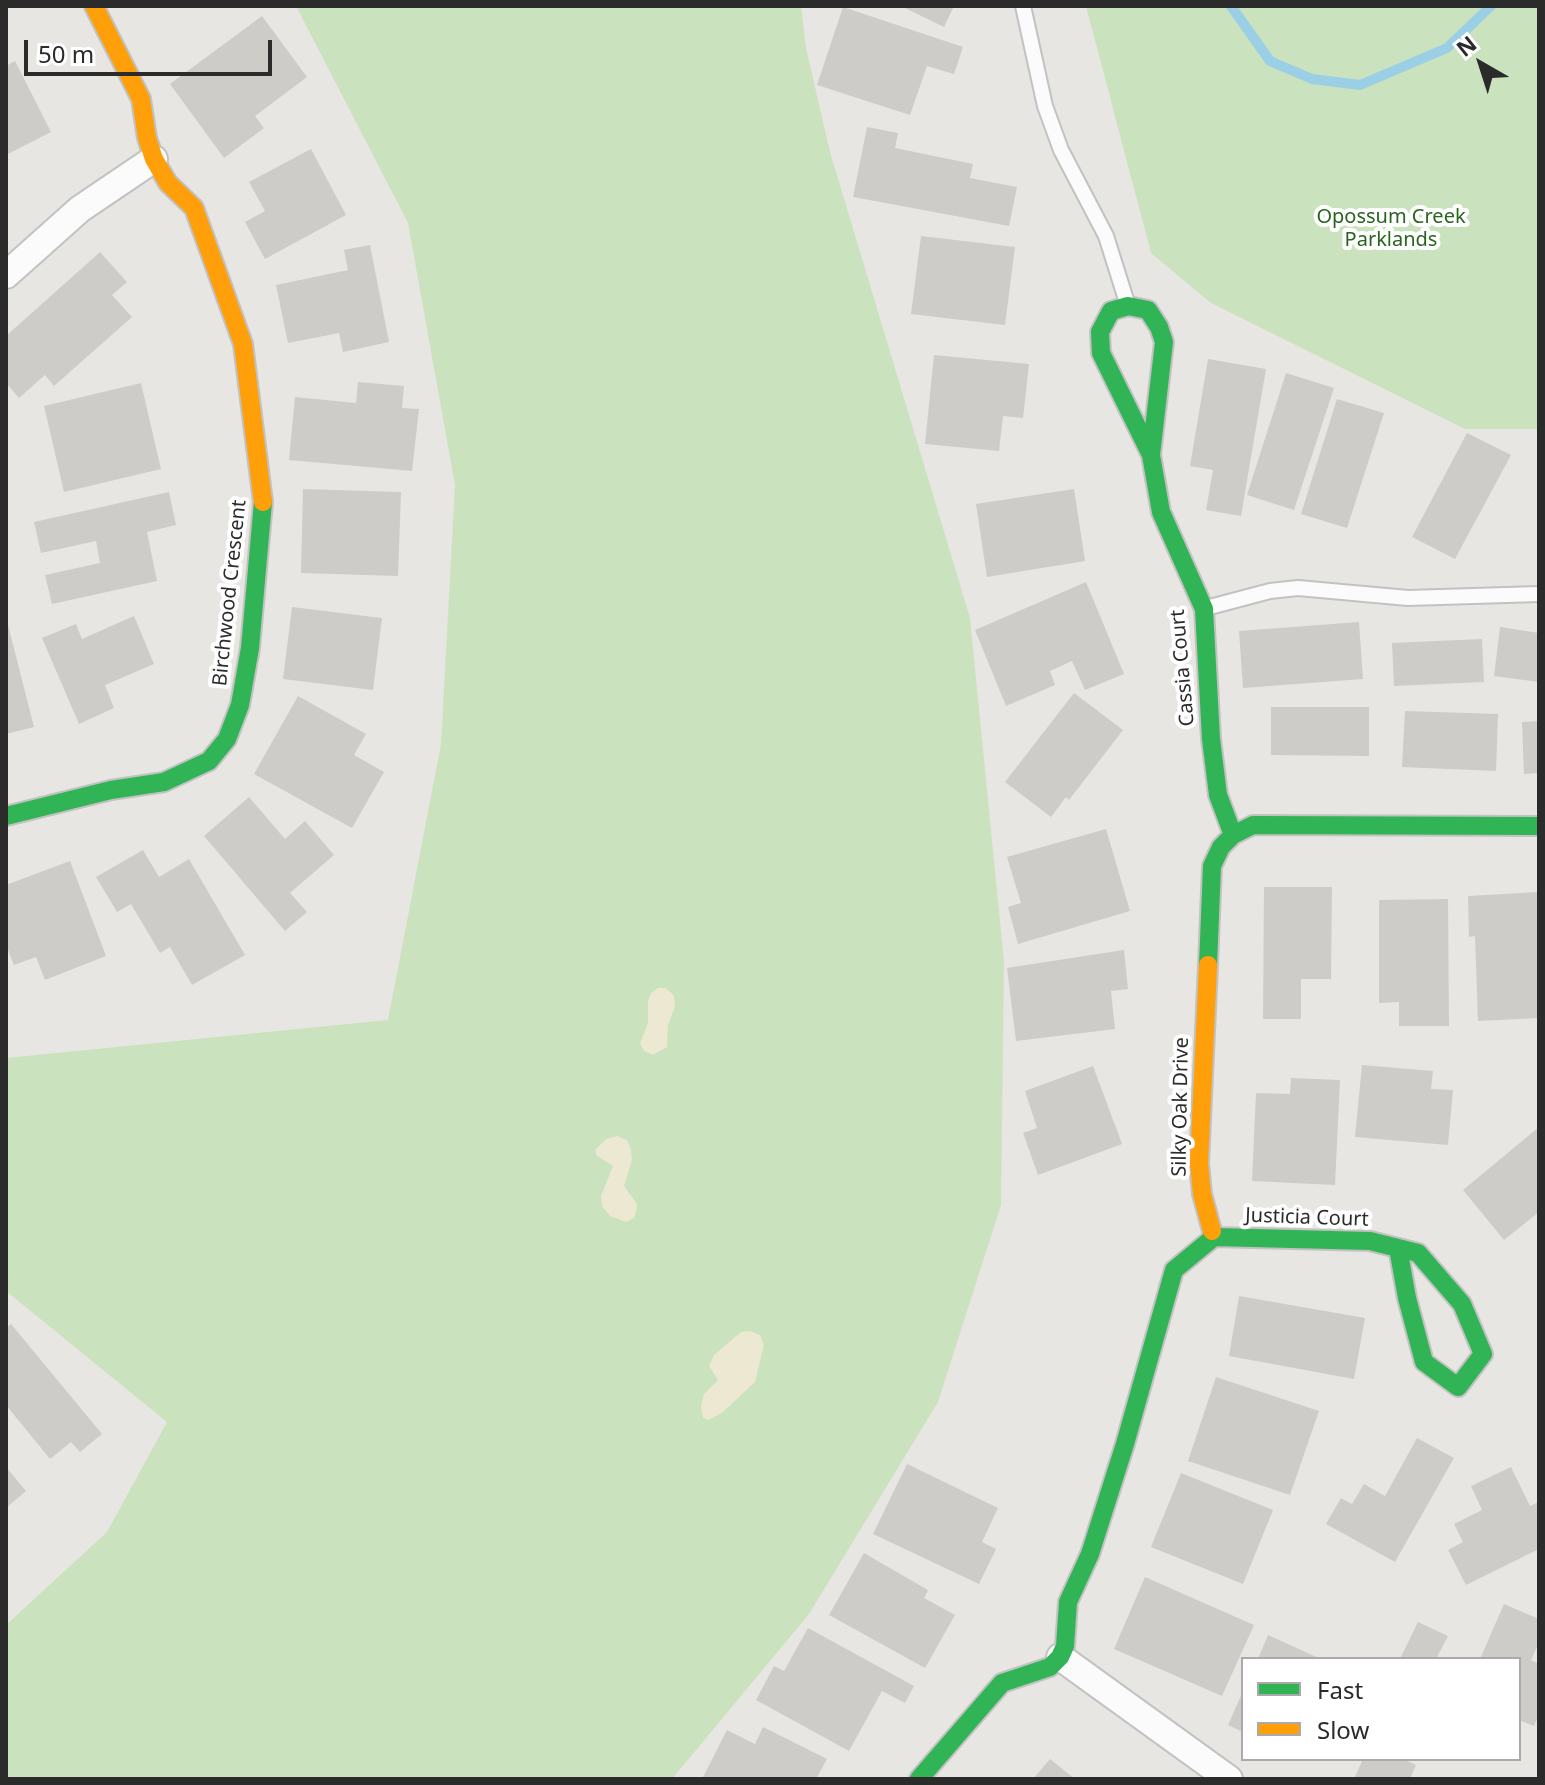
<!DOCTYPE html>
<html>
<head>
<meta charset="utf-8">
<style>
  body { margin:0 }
  #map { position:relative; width:1545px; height:1785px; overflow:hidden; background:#e8e6e2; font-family:"Noto Sans",sans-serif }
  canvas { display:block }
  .frame { position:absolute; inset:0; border:8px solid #2b2b2b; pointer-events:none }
  .legend { position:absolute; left:1241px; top:1657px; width:280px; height:104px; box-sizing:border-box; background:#fff; border:2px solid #aaa; margin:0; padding:10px 14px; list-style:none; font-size:24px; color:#2b2b2b }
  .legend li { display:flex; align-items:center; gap:16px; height:40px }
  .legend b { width:40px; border:2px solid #aaa }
  .north { position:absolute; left:1441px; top:24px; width:80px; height:80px; -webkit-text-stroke:6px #fff; paint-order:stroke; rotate:321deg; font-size:22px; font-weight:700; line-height:32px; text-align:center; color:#2b2b2b }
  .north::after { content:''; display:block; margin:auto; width:28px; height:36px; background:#2b2b2b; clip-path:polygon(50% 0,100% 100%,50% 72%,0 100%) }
  .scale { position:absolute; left:24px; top:40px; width:248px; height:36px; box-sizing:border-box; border:4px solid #2b2b2b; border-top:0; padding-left:10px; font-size:24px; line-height:28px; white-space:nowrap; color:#2b2b2b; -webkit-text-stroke:6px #fff; paint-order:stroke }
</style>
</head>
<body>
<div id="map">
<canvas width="1545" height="1785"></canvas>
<div class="frame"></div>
<ul class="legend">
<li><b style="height:10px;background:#30b455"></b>Fast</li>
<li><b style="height:10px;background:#ff9f0a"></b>Slow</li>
</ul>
<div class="north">N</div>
<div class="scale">50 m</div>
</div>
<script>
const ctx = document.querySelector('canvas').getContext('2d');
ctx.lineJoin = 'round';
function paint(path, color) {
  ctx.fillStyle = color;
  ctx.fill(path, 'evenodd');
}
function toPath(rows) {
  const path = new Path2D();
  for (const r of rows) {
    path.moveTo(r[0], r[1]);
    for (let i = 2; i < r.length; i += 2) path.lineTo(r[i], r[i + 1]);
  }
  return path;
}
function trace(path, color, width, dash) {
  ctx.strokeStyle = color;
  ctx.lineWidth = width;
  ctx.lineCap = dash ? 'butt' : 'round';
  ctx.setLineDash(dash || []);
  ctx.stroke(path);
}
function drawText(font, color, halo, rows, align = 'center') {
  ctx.font = font + ' "Noto Sans",sans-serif';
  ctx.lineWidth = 8;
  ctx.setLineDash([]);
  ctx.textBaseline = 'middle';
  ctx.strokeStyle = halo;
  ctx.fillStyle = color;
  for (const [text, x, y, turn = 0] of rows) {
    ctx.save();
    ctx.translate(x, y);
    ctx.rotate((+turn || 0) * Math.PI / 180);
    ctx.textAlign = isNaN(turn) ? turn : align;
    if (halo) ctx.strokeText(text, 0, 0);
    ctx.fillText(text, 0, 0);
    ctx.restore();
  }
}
paint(toPath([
  [296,6,801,6,806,48,830,152,970,618,1004,962,1001,1205,938,1402,809,1614,672,1779,6,1779,6,1625,107,1532,167,1422,6,1291,6,1058,388,1020,441,744,455,485,408,223],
  [1086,6,1539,6,1539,429,1465,429,1211,303,1151,253]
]), '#cae2bd');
paint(toPath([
  [658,988,666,988,674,996,675,1007,668,1025,667,1047,653,1055,644,1051,640,1043,648,1023,648,1001,651,993],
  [617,1136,627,1140,631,1149,632,1160,624,1186,637,1204,636,1212,634,1218,626,1222,610,1216,602,1206,601,1196,613,1166,596,1155,595,1150,606,1139],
  [750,1331,760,1335,764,1345,755,1382,722,1413,708,1420,703,1418,701,1406,704,1394,718,1380,709,1366,714,1355,741,1332]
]), '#ece8d2');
trace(toPath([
  [1231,6,1270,61,1312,79,1360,85,1447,48,1491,6]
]), '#9acfe6', 10);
paint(toPath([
  [901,6,954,6,944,27],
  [843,7,963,47,954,74,927,66,910,115,817,85],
  [262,16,307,77,255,116,264,128,224,158,170,84],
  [15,61,51,132,6,155,6,66],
  [867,127,898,133,895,148,973,164,970,178,1017,187,1009,226,853,197],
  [311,149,346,215,265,259,245,222,265,211,249,182],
  [921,236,1015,247,1005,325,911,314],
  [370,245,389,342,343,352,339,333,288,343,276,285,348,270,344,250],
  [100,252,127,282,112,295,132,317,54,386,45,375,19,398,6,383,6,336],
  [934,355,1029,364,1023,418,1003,416,999,451,925,444],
  [1208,359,1266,369,1241,516,1206,510,1213,470,1190,466],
  [1286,373,1334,388,1294,510,1247,495],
  [358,382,404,386,402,408,419,409,412,471,289,460,295,397,356,403],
  [141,383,161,469,64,492,44,406],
  [1337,399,1384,413,1347,528,1301,514],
  [1467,433,1511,455,1455,559,1412,537],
  [303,489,401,492,398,576,301,573],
  [1074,489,1085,561,987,577,976,504],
  [169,492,176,525,147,532,157,581,52,604,45,575,100,563,96,541,41,553,34,522],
  [1086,582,1124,674,1085,690,1072,661,1050,671,1055,685,1006,706,975,630],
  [292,607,382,618,373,690,283,679],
  [134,616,154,664,105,685,114,708,79,724,42,638,76,624,82,639],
  [6,617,34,727,6,734],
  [1359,622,1363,679,1243,688,1239,631],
  [1500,627,1539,633,1539,682,1494,676],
  [1482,639,1484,682,1394,686,1392,643],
  [1074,693,1123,730,1069,800,1066,797,1051,817,1005,782],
  [298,696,366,734,354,755,384,772,352,828,254,774],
  [1271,707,1369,707,1369,756,1271,755],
  [1405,711,1498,714,1496,771,1402,767],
  [1539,721,1539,773,1524,774,1522,722],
  [249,797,285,839,305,821,334,855,290,893,307,912,285,931,204,836],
  [1106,829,1130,911,1018,944,1008,907,1021,903,1007,857],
  [143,850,159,877,189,859,245,955,192,985,170,947,160,953,131,904,117,912,96,877],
  [70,861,106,956,45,980,36,957,14,965,6,945,6,885],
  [1264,887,1332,887,1331,979,1301,979,1301,1019,1263,1019],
  [1539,892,1539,1018,1478,1021,1475,936,1469,937,1468,896],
  [1448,899,1449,1026,1399,1026,1399,1002,1379,1003,1379,900],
  [1124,950,1128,989,1111,991,1115,1029,1016,1041,1007,968],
  [1362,1065,1433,1071,1431,1089,1453,1090,1448,1145,1355,1137],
  [1093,1066,1122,1144,1038,1175,1023,1133,1037,1128,1025,1091],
  [1291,1078,1340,1080,1335,1185,1252,1181,1256,1093,1290,1094],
  [1539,1127,1539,1212,1504,1240,1463,1190],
  [1239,1296,1365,1318,1354,1379,1229,1356],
  [11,1324,102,1434,80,1452,71,1442,50,1459,6,1405,6,1328],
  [1216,1377,1319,1411,1290,1495,1188,1461],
  [1417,1438,1454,1458,1395,1562,1326,1524,1341,1498,1352,1504,1364,1484,1385,1496],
  [907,1464,998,1508,982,1542,996,1549,979,1584,873,1534],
  [6,1467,26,1491,6,1508],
  [1511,1467,1530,1506,1539,1502,1539,1549,1466,1585,1448,1550,1463,1542,1454,1524,1482,1510,1471,1486],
  [1181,1473,1273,1510,1243,1584,1151,1547],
  [864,1553,928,1590,924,1598,955,1615,925,1668,829,1615],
  [1145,1577,1254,1625,1222,1696,1114,1649],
  [1504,1604,1539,1619,1539,1642,1531,1660,1539,1664,1539,1715,1534,1726,1519,1720,1519,1659,1480,1659],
  [1418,1622,1448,1636,1436,1659,1400,1659],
  [808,1628,914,1686,905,1703,882,1691,849,1751,756,1700,774,1666,784,1671],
  [1268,1635,1321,1659,1258,1659],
  [1243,1691,1243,1732,1228,1725],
  [763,1727,827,1759,816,1779,702,1779,727,1730,755,1744],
  [1050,1759,1075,1779,1033,1779],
  [1363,1759,1403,1759,1416,1765,1410,1779,1354,1779]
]), '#cdccc9');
const lane = toPath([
  [1023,6,1045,106,1061,150,1106,236,1128,306],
  [1206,608,1270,591,1298,588,1408,598,1539,594]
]);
const street = toPath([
  [6,275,80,209,154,159],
  [1060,1657,1229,1779]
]);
const fast = toPath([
  [1151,455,1164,342,1159,327,1148,310,1128,306,1111,311,1100,332,1101,353,1151,455,1161,512,1204,609,1211,739,1218,795,1233,835],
  [6,816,111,790,164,782,209,761,227,739,240,705,250,648,263,502],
  [1208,965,1212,866,1221,847,1233,835,1253,825,1539,826],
  [1214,1237,1370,1241,1418,1253,1462,1304,1483,1354,1458,1387,1424,1362,1407,1298,1398,1248],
  [919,1779,1002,1683,1050,1667,1060,1657,1065,1646,1068,1602,1090,1554,1125,1444,1174,1270,1214,1237,1212,1231]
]);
const slow = toPath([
  [94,6,141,99,147,138,154,159,168,183,194,208,243,344,263,502],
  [1208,965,1199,1163,1202,1194,1212,1231]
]);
trace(lane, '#c2c2c2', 18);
trace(street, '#c2c2c2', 30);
trace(fast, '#c2c2c2', 22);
trace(slow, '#c2c2c2', 22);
trace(lane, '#fcfbfb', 14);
trace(street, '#fcfbfb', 26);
trace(fast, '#30b455', 18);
trace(slow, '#ff9f0a', 18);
drawText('20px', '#2a641f', '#fff', [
  ["Opossum Creek",1391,217],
  ["Parklands",1391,240]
]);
drawText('20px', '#2b2b2b', '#fff', [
  ["Birchwood Crescent",230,593,-84],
  ["Cassia Court",1183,668,-95],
  ["Silky Oak Drive",1181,1107,-89],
  ["Justicia Court",1307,1218,2]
]);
</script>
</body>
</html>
